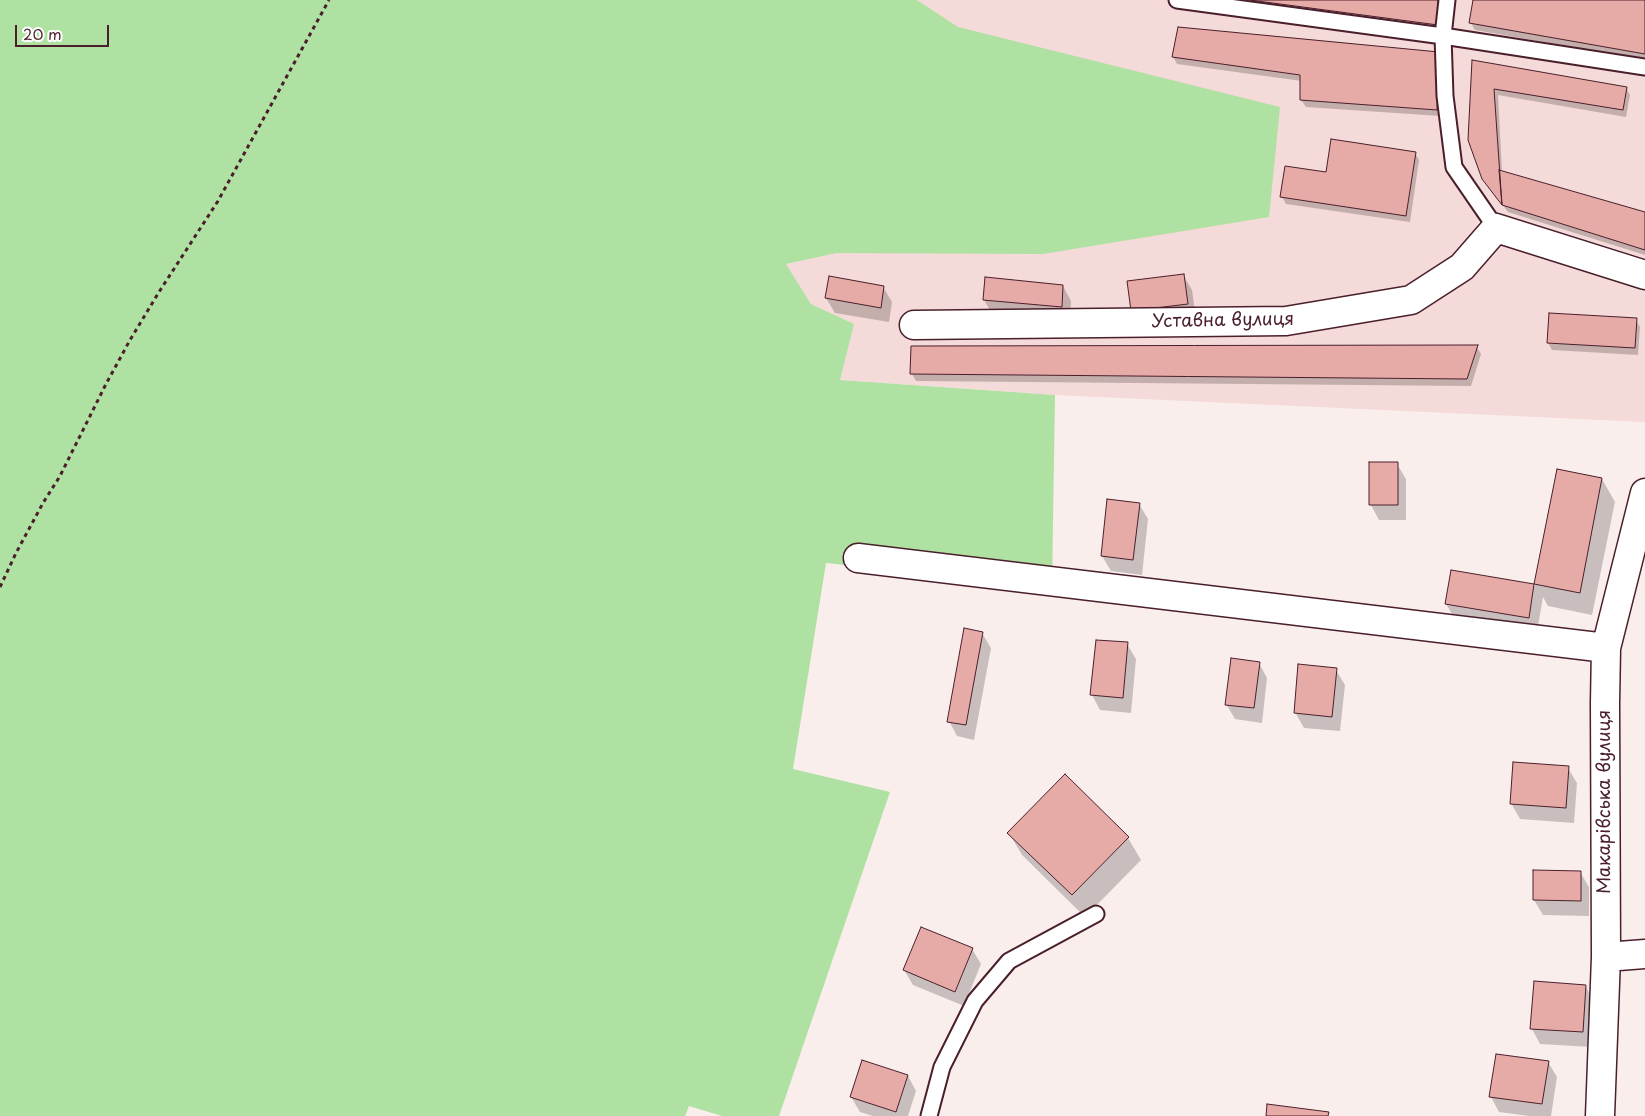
<!DOCTYPE html>
<html>
<head>
<meta charset="utf-8">
<style>
  body { margin:0 }
  #map { position:relative; width:1645px; height:1116px; overflow:hidden; background:#faeeed; font-family:"Playpen Sans",sans-serif }
  canvas { display:block }
  .scale { position:absolute; left:15px; top:25px; width:94px; height:22px; box-sizing:border-box; border:2px solid #4a1f2b; border-top:0; padding-left:6px; font-size:15px; line-height:18px; white-space:nowrap; color:#4a1f2b; -webkit-text-stroke:4px #fff; paint-order:stroke }
</style>
</head>
<body>
<div id="map">
<canvas width="1645" height="1116"></canvas>
<div class="scale">20 m</div>
</div>
<script>
const ctx = document.querySelector('canvas').getContext('2d');
ctx.lineJoin = 'round';
function paint(path, color) {
  ctx.fillStyle = color;
  ctx.fill(path, 'evenodd');
}
function toPath(rows) {
  const path = new Path2D();
  for (const r of rows) {
    path.moveTo(r[0], r[1]);
    for (let i = 2; i < r.length; i += 2) path.lineTo(r[i], r[i + 1]);
  }
  return path;
}
function trace(path, color, width, dash) {
  ctx.strokeStyle = color;
  ctx.lineWidth = width;
  ctx.lineCap = dash ? 'butt' : 'round';
  ctx.setLineDash(dash || []);
  ctx.stroke(path);
}
function drawText(font, color, halo, rows, align = 'center') {
  ctx.font = font + ' "Playpen Sans",sans-serif';
  ctx.lineWidth = 5;
  ctx.setLineDash([]);
  ctx.textBaseline = 'middle';
  ctx.strokeStyle = halo;
  ctx.fillStyle = color;
  for (const [text, x, y, turn = 0] of rows) {
    ctx.save();
    ctx.translate(x, y);
    ctx.rotate((+turn || 0) * Math.PI / 180);
    ctx.textAlign = isNaN(turn) ? turn : align;
    if (halo) ctx.strokeText(text, 0, 0);
    ctx.fillText(text, 0, 0);
    ctx.restore();
  }
}
paint(toPath([
  [917,0,1645,0,1645,258,1491,210,1477,224,1497,242,1645,289,1645,422,1055,395,840,380,853,324,811,304,786,264,837,253,957,27]
]), '#f4dad8');
paint(toPath([
  [0,0,917,0,958,27,1280,107,1269,217,1043,254,837,253,786,264,811,304,854,324,840,380,1055,395,1052,587,826,563,793,769,890,792,779,1116,722,1116,689,1106,685,1116,0,1116]
]), '#afe1a2');
paint(toPath([
  [1203,0,1442,0,1442,32],
  [1475,0,1645,0,1645,60,1475,30,1471,23],
  [1179,28,1442,61,1440,116,1306,107,1301,100,1302,81,1177,64,1173,57],
  [1473,61,1626,88,1630,95,1626,117,1498,95,1502,172,1645,213,1645,255,1508,212,1488,186],
  [1415,153,1419,160,1410,222,1286,204,1282,197],
  [1183,275,1192,290,1196,319,1132,311],
  [1063,286,1071,301,1070,322,993,315,984,300],
  [883,287,892,302,889,322,835,313,826,298],
  [1636,320,1640,327,1638,355,1552,350,1548,343],
  [1477,347,1481,354,1471,386,916,381,912,374],
  [1397,464,1406,479,1406,520,1379,520,1371,505],
  [1558,470,1602,479,1615,502,1592,615,1548,606,1543,597,1537,632,1455,619,1446,604,1452,572,1535,586],
  [1139,504,1148,519,1142,575,1111,571,1102,556],
  [982,633,991,648,974,740,957,736,949,721],
  [1097,641,1127,644,1136,659,1131,713,1100,710,1092,695],
  [1259,663,1267,678,1262,723,1235,719,1226,704],
  [1336,670,1345,685,1340,731,1304,728,1295,712],
  [1568,768,1577,783,1574,823,1520,819,1511,803],
  [1009,833,1128,838,1141,860,1085,917,1022,855],
  [1534,871,1580,872,1589,887,1589,916,1543,915,1534,900],
  [972,949,981,964,964,1006,913,985,904,970],
  [1586,987,1594,1002,1591,1047,1540,1044,1532,1029],
  [1548,1062,1557,1077,1551,1116,1529,1116,1499,1112,1491,1097],
  [908,1076,916,1091,908,1116,873,1116,860,1112,851,1097]
]), '#0003');
const building = toPath([
  [1250,0,1438,0,1438,25,1250,0],
  [1473,0,1645,0,1645,54,1469,23,1473,0],
  [1178,27,1439,52,1437,110,1300,100,1300,75,1172,57,1178,27],
  [1472,60,1627,87,1623,110,1494,89,1502,205,1482,179,1468,140,1472,60],
  [1331,139,1416,152,1406,216,1280,197,1285,166,1326,172,1331,139],
  [1499,170,1645,212,1645,250,1502,205,1499,170],
  [1184,274,1188,304,1131,311,1127,281,1184,274],
  [829,276,884,286,881,308,825,298,829,276],
  [985,277,1063,285,1062,307,983,300,985,277],
  [1549,313,1637,318,1635,348,1547,343,1549,313],
  [1478,345,1467,379,910,374,911,346,1478,345],
  [1369,462,1398,462,1398,505,1369,505,1369,462],
  [1557,469,1602,478,1580,593,1534,584,1557,469],
  [1107,499,1140,503,1133,560,1101,556,1107,499],
  [1451,570,1534,584,1529,618,1445,604,1451,570],
  [964,628,983,632,966,725,947,722,964,628],
  [1096,640,1128,642,1123,698,1090,695,1096,640],
  [1231,658,1260,662,1254,708,1225,705,1231,658],
  [1298,664,1337,668,1332,717,1294,713,1298,664],
  [1513,762,1569,766,1566,808,1510,804,1513,762],
  [1065,774,1129,837,1072,895,1007,833,1065,774],
  [1533,870,1581,871,1581,901,1533,900,1533,870],
  [921,927,973,948,955,992,903,970,921,927],
  [1534,981,1586,985,1583,1032,1530,1029,1534,981],
  [1496,1054,1549,1061,1542,1104,1489,1097,1496,1054],
  [862,1060,908,1075,896,1112,850,1097,862,1060],
  [1267,1104,1329,1112,1328,1116,1266,1116,1267,1104]
]);
paint(building, '#e6aba7');
trace(building, '#4a1f2b', 1);
const lane = toPath([
  [1177,0,1443,36,1645,67],
  [1447,0,1443,36,1445,96,1454,167,1496,228],
  [929,1116,942,1067,975,1001,1009,961,1096,914]
]);
const street = toPath([
  [914,325,1286,321,1411,300,1462,267,1496,228,1645,275],
  [858,558,1606,648],
  [1606,957,1645,954],
  [1600,1116,1606,957,1605,703,1606,648,1645,493]
]);
trace(lane, '#4a1f2b', 19);
trace(street, '#4a1f2b', 31);
trace(toPath([
  [0,587,16,553,43,503,60,476,106,384,130,340,159,292,218,201,329,0]
]), '#4a1f2b', 3, [4, 4]);
trace(lane, '#fff', 15);
trace(street, '#fff', 28);
drawText('18px', '#4a1f2b', '#fff', [
  ["Уставна вулиця",1223,321,-1],
  ["Макарівська вулиця",1605,802,-90]
]);
</script>
</body>
</html>
